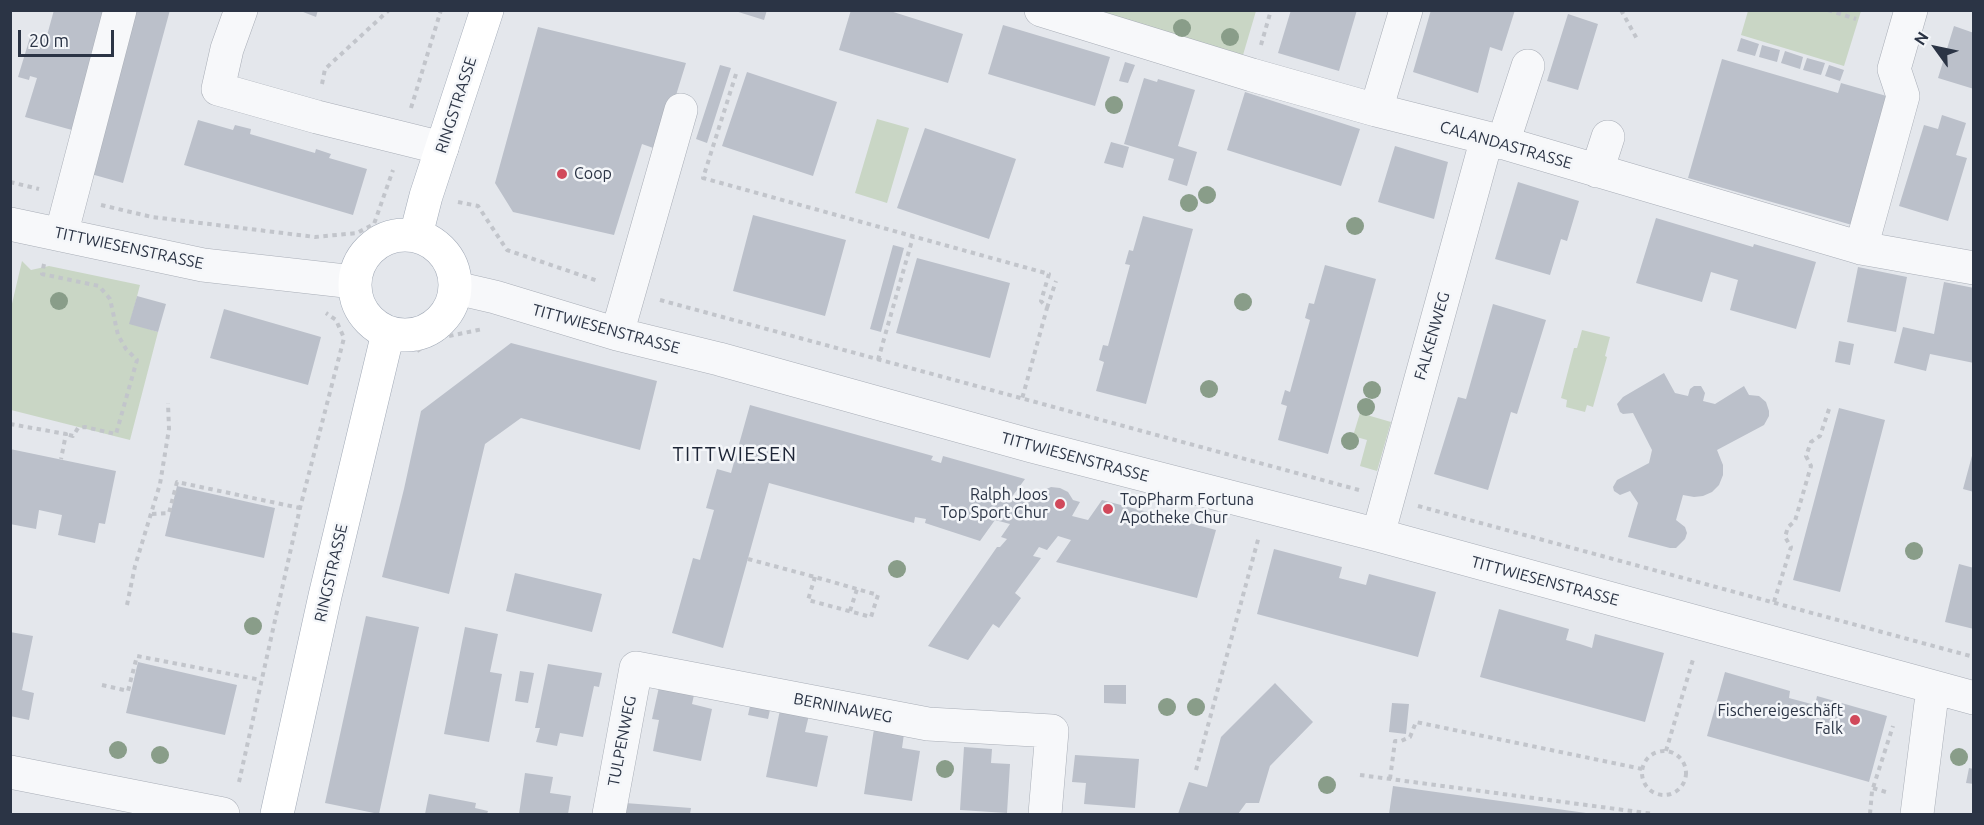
<!DOCTYPE html>
<html>
<head>
<meta charset="utf-8">
<style>
  body { margin:0 }
  #map { position:relative; width:1984px; height:825px; overflow:hidden; background:#e4e7ec; font-family:Ubuntu,sans-serif }
  canvas { display:block }
  .frame { position:absolute; inset:0; border:12px solid #2b3445; pointer-events:none }
  .north { position:absolute; left:1906px; top:18px; width:60px; height:60px; -webkit-text-stroke:4px #f4f6f9; paint-order:stroke; rotate:303deg; font-size:16px; font-weight:700; line-height:24px; text-align:center; color:#2b3445 }
  .north::after { content:''; display:block; margin:auto; width:21px; height:27px; background:#2b3445; clip-path:polygon(50% 0,100% 100%,50% 72%,0 100%) }
  .scale { position:absolute; left:18px; top:30px; width:96px; height:27px; box-sizing:border-box; border:3px solid #2b3445; border-top:0; padding-left:8px; font-size:18px; line-height:21px; white-space:nowrap; color:#2b3445; -webkit-text-stroke:4px #f4f6f9; paint-order:stroke }
</style>
</head>
<body>
<div id="map">
<canvas width="1984" height="825"></canvas>
<div class="frame"></div>
<div class="north">N</div>
<div class="scale">20 m</div>
</div>
<script>
const ctx = document.querySelector('canvas').getContext('2d');
ctx.lineJoin = 'round';
function paint(path, color) {
  ctx.fillStyle = color;
  ctx.fill(path, 'evenodd');
}
function toPath(rows) {
  const path = new Path2D();
  for (const r of rows) {
    if (r.length === 3) {
      path.moveTo(r[0] + r[2], r[1]);
      path.arc(r[0], r[1], r[2], 0, 2 * Math.PI);
      continue;
    }
    path.moveTo(r[0], r[1]);
    for (let i = 2; i < r.length; i += 2) path.lineTo(r[i], r[i + 1]);
  }
  return path;
}
function trace(path, color, width, dash) {
  ctx.strokeStyle = color;
  ctx.lineWidth = width;
  ctx.lineCap = dash ? 'butt' : 'round';
  ctx.setLineDash(dash || []);
  ctx.stroke(path);
}
function drawText(font, color, halo, rows, align = 'center') {
  ctx.font = font + ' Ubuntu,sans-serif';
  ctx.lineWidth = 5;
  ctx.setLineDash([]);
  ctx.textBaseline = 'middle';
  ctx.strokeStyle = halo;
  ctx.fillStyle = color;
  for (const [text, x, y, turn = 0] of rows) {
    ctx.save();
    ctx.translate(x, y);
    ctx.rotate((+turn || 0) * Math.PI / 180);
    ctx.textAlign = isNaN(turn) ? turn : align;
    if (halo) ctx.strokeText(text, 0, 0);
    ctx.fillText(text, 0, 0);
    ctx.restore();
  }
}
paint(toPath([
  [1089,11,1256,11,1243,55],
  [1748,11,1749,10,1861,11,1844,66,1741,35],
  [877,119,909,128,887,203,855,193],
  [22,261,31,270,49,266,140,285,130,323,158,332,130,440,11,410,11,308],
  [1582,330,1610,337,1605,356,1607,357,1593,407,1587,405,1585,412,1566,407,1567,400,1561,398,1574,348,1577,348],
  [1360,413,1391,422,1377,471,1360,466,1367,440,1353,436]
]), '#c9d6c5');
paint(toPath([
  [54,10,107,10,72,130,25,117,37,78,30,76,29,80,18,77,31,34,46,39],
  [136,10,170,10,123,183,91,174],
  [298,10,318,10,316,17],
  [732,10,767,10,764,20],
  [851,10,887,10,963,34,948,83,839,50],
  [1291,10,1357,10,1339,71,1278,53],
  [1431,10,1515,10,1502,51,1490,47,1478,93,1413,72],
  [1568,14,1598,24,1578,90,1547,81],
  [1003,25,1110,57,1095,106,988,74],
  [1954,26,1974,33,1974,89,1938,78],
  [538,27,686,63,659,150,642,144,614,235,513,212,495,183],
  [1741,38,1759,44,1755,56,1737,51],
  [1762,45,1780,50,1777,62,1759,57],
  [1785,51,1803,57,1800,69,1781,63],
  [1807,58,1825,63,1821,75,1803,70],
  [1722,59,1838,93,1841,83,1897,99,1859,227,1688,178],
  [1125,62,1135,65,1128,83,1119,81],
  [720,65,731,68,707,143,696,139],
  [1829,65,1844,70,1840,81,1825,76],
  [747,72,837,102,813,176,722,146],
  [1144,78,1157,82,1158,79,1195,90,1178,146,1197,152,1187,186,1168,180,1174,159,1124,144],
  [1245,92,1360,129,1341,186,1227,150],
  [1942,115,1966,123,1956,155,1967,158,1948,221,1899,206,1924,125,1938,129],
  [198,120,233,130,235,125,251,129,250,134,315,153,316,149,331,154,329,158,367,169,353,215,184,165],
  [925,128,1016,159,989,239,897,208],
  [1111,142,1129,147,1123,168,1104,163],
  [1395,146,1448,162,1434,219,1378,202],
  [1518,182,1579,201,1567,241,1561,239,1550,275,1495,259],
  [753,215,846,240,825,316,733,291],
  [1143,216,1193,229,1146,404,1096,391,1104,362,1099,360,1101,352,1103,345,1108,346,1130,265,1125,264,1129,250,1133,251],
  [1656,218,1753,247,1754,244,1816,262,1796,329,1730,310,1738,280,1711,272,1702,302,1636,283],
  [893,245,904,248,881,332,870,329],
  [917,258,1010,283,990,358,896,333],
  [1325,265,1376,279,1328,454,1278,440,1287,406,1281,404,1285,390,1290,392,1310,320,1305,318,1309,303,1314,304],
  [1858,267,1907,277,1896,332,1847,322],
  [1944,282,1974,288,1974,363,1930,354,1926,371,1894,363,1903,327,1934,334],
  [137,296,166,304,158,332,129,324],
  [1493,304,1546,320,1517,414,1511,412,1488,490,1434,474,1458,397,1466,399],
  [224,309,321,337,308,385,210,358],
  [1839,341,1854,344,1850,365,1835,362],
  [511,343,657,381,640,450,521,418,485,444,449,594,382,577,404,489,421,411],
  [1664,373,1675,393,1688,396,1690,389,1694,386,1701,386,1705,393,1703,401,1715,404,1744,386,1749,395,1759,396,1766,402,1769,411,1769,416,1764,425,1717,450,1723,465,1723,475,1719,485,1712,492,1703,496,1694,497,1683,495,1676,520,1685,527,1687,533,1685,539,1676,548,1670,548,1628,537,1638,503,1630,491,1620,495,1614,491,1613,487,1617,480,1649,463,1652,450,1633,413,1623,414,1620,412,1617,404,1623,397],
  [750,405,933,456,931,460,941,463,943,456,1025,479,1011,498,1024,502,1035,489,1042,491,1051,487,1060,488,1068,492,1073,500,1080,502,1072,516,1088,520,1102,500,1216,530,1197,598,1056,562,1071,540,1058,536,1047,550,1039,547,1033,556,1041,558,1015,593,1021,598,999,628,993,624,968,660,928,646,997,547,1000,547,1007,539,1001,537,1010,524,995,520,980,541,925,523,926,519,915,517,914,523,769,483,723,648,672,633,693,558,700,560,714,510,706,508,717,469,731,473],
  [1839,408,1885,420,1840,592,1793,580],
  [10,449,116,471,105,524,99,523,95,543,58,535,62,515,39,510,36,529,10,524],
  [1973,452,1974,452,1974,492,1963,489],
  [177,486,275,508,264,558,165,536],
  [1274,549,1342,567,1339,578,1366,585,1369,574,1436,592,1418,657,1257,614],
  [1959,564,1974,568,1974,629,1945,622],
  [515,573,602,594,592,632,506,611],
  [1499,609,1569,629,1566,640,1580,644,1592,648,1595,634,1664,653,1645,722,1480,677],
  [366,616,419,627,379,814,325,803],
  [465,627,498,634,490,672,502,674,489,742,444,734],
  [10,632,33,636,22,690,34,693,29,720,10,716],
  [138,662,237,685,225,735,126,713],
  [548,664,602,673,599,687,594,686,583,737,560,733,557,746,536,742,540,728,535,728],
  [520,671,534,673,528,703,515,701],
  [1725,672,1790,691,1789,698,1815,705,1817,696,1887,716,1869,782,1707,736],
  [1275,683,1313,722,1270,766,1259,803,1246,803,1238,814,1178,814,1189,782,1207,787,1221,737],
  [1104,685,1126,685,1126,704,1104,703],
  [659,687,694,695,692,704,712,709,701,761,653,751,659,720,652,719],
  [752,697,772,701,768,719,748,715],
  [1392,703,1409,704,1406,734,1389,732],
  [780,710,809,715,805,732,828,736,817,787,766,777],
  [874,729,904,734,902,748,920,751,912,801,864,794],
  [964,747,992,749,991,763,1010,764,1007,813,960,810],
  [1075,755,1139,759,1135,808,1084,804,1086,783,1072,782],
  [1969,768,1974,769,1974,784,1966,783],
  [525,773,553,777,550,793,571,796,568,814,519,814],
  [1393,786,1586,813,1586,814,1389,814],
  [429,794,476,803,475,808,488,811,487,814,425,814],
  [625,803,691,808,690,814,624,814]
]), '#bbc0ca');
const minor = toPath([
  [241,10,227,49,218,89,317,117,442,148],
  [1041,10,1252,75,1376,110,1487,138,1861,248,1974,268],
  [1376,110,1406,10],
  [1503,143,1528,66],
  [1597,171,1608,137],
  [10,224,203,265,354,282],
  [61,235,120,10],
  [1861,248,1903,96,1894,69,1911,10],
  [456,288,495,297,617,334,719,359,1032,446,1378,535,1974,698],
  [617,334,681,110],
  [1378,535,1487,138],
  [10,772,223,814],
  [609,814,636,668,928,724,1052,731,1045,814],
  [1917,814,1933,687]
]);
const major = toPath([
  [405,285,50],
  [416,235,426,196,487,10],
  [277,814,325,596,388,333]
]);
trace(minor, '#a9aeb7', 34);
trace(major, '#a3abb8', 34);
trace(toPath([
  [1621,10,1637,39],
  [1828,10,1856,19],
  [1261,45,1271,10],
  [736,74,703,178,1049,274,1041,301,1047,308,1022,399],
  [322,84,325,69,389,10],
  [411,108,441,10],
  [10,182,39,189],
  [458,202,478,206,507,250,598,281],
  [101,205,152,217,315,237,357,233,374,224,393,170],
  [44,264,42,274,99,286,110,299,118,335,126,349,137,360,116,434,85,427,78,428,73,436,66,434],
  [660,300,1359,490],
  [1047,308,1056,281],
  [417,351,435,339,483,329],
  [878,360,913,237],
  [10,424,66,434,61,459],
  [1418,506,1974,657],
  [152,514,169,513,177,482,300,508],
  [748,559,815,577,878,595,871,617,808,600,815,577],
  [1774,602,1791,547,1785,537,1788,527,1795,521,1811,466,1806,456,1811,442,1820,436,1830,406],
  [127,605,135,566,160,484,169,429,168,403],
  [850,611,857,589],
  [102,685,128,691,137,656,261,680],
  [1664,773,22],
  [1666,751,1694,656],
  [1196,770,1259,536],
  [1360,775,1654,814],
  [1390,779,1395,741,1401,741,1410,737,1416,722,1642,769],
  [239,782,300,508,344,338,336,320,326,313],
  [1873,788,1886,792],
  [1870,814,1872,791,1893,726]
]), '#c2c5cb', 4, [4.5, 4.5]);
trace(minor, '#f7f8fa', 33);
trace(major, '#fff', 33);
ctx.fillStyle = '#899d89';
for (const [x, y] of [
  [1182,28],
  [1230,37],
  [1114,105],
  [1207,195],
  [1189,203],
  [1355,226],
  [59,301],
  [1243,302],
  [1209,389],
  [1372,390],
  [1366,407],
  [1350,441],
  [1914,551],
  [897,569],
  [253,626],
  [1167,707],
  [1196,707],
  [118,750],
  [160,755],
  [1959,757],
  [945,769],
  [1327,785]
]) {
  ctx.beginPath();
  ctx.arc(x, y, 9, 0, 2 * Math.PI);
  ctx.fill();
}
for (const [x, y, r, color] of [
  [562,174,6,"#d1495b"],
  [1060,504,6,"#d1495b"],
  [1108,509,6,"#d1495b"],
  [1855,720,6,"#d1495b"]
]) {
  const dot = new Path2D();
  dot.arc(x, y, r, 0, 2 * Math.PI);
  ctx.fillStyle = color;
  ctx.fill(dot);
  trace(dot, '#f4f6f9', 2);
}
drawText('16px', '#2b3445', '#f4f6f9', [
  ["RINGSTRASSE",456,105,-72],
  ["CALANDASTRASSE",1506,145,16],
  ["TITTWIESENSTRASSE",129,248,12],
  ["TITTWIESENSTRASSE",606,329,15],
  ["FALKENWEG",1432,336,-74],
  ["TITTWIESENSTRASSE",1075,457,15],
  ["RINGSTRASSE",331,573,-77],
  ["TITTWIESENSTRASSE",1545,581,15],
  ["BERNINAWEG",843,708,11],
  ["TULPENWEG",622,741,-79]
]);
drawText('16px', '#2b3445', '#f4f6f9', [
  ["Coop",574,174],
  ["Ralph Joos",1048,495,"right"],
  ["Top Sport Chur",1048,513,"right"],
  ["TopPharm Fortuna",1120,500],
  ["Apotheke Chur",1120,518],
  ["Fischereigeschäft",1843,711,"right"],
  ["Falk",1843,729,"right"]
], 'left');
ctx.letterSpacing = '1.5px';
drawText('20px', '#1d2536', '#f4f6f9', [
  ["TITTWIESEN",735,454]
]);
ctx.letterSpacing = '0px';
</script>
</body>
</html>
